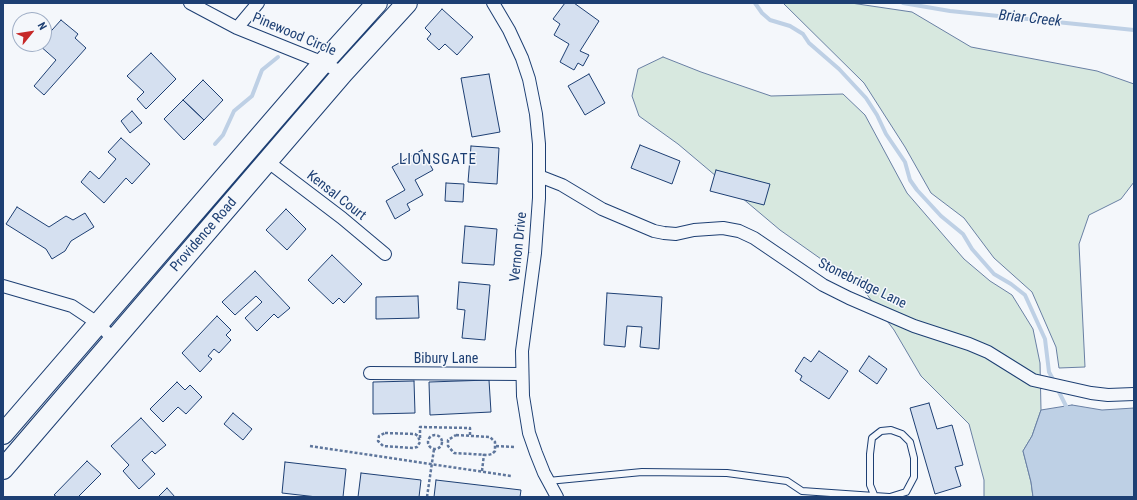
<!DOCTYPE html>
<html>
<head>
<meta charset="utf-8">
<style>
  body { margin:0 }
  #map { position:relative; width:1137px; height:500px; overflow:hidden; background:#f4f7fb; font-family:"Roboto Condensed",sans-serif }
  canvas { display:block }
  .frame { position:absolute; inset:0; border:4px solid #1d3f73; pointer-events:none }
  .north { position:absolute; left:12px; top:12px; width:40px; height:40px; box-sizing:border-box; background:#f4f7fb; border:1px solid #9eadc5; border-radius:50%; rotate:60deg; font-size:11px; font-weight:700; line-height:16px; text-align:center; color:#1d3f73 }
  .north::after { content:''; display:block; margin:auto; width:14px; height:18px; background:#c62828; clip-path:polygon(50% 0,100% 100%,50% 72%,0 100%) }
</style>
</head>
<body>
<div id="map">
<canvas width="1137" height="500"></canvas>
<div class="frame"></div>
<div class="north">N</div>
</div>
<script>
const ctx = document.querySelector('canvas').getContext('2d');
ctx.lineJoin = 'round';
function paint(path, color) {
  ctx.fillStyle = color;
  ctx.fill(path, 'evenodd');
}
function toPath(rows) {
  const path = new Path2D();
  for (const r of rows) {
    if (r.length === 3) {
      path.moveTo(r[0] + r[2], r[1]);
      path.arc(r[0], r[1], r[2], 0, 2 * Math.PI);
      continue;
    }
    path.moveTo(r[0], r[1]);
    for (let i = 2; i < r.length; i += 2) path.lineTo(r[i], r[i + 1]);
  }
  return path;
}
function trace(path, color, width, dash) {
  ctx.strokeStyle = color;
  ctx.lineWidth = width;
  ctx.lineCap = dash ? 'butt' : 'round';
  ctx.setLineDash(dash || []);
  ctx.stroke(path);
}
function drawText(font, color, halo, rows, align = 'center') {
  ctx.font = font + ' "Roboto Condensed",sans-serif';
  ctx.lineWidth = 3;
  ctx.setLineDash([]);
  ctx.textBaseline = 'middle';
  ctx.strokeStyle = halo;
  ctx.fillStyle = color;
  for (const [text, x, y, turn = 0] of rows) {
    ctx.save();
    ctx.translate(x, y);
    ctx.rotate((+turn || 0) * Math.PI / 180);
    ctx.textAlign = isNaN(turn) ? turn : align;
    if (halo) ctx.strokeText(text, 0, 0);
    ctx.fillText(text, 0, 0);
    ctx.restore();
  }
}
const green = toPath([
  [783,3,851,3,912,12,971,47,1097,71,1134,84,1134,182,1121,199,1089,215,1079,244,1085,367,1059,368,1056,347,1032,292,994,258,964,218,931,193,905,147,864,83,783,3],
  [663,57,701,72,771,96,843,94,865,115,907,193,964,259,990,281,1012,295,1033,329,1040,363,1041,410,1032,436,1023,451,1031,482,1033,497,984,497,984,480,969,424,921,376,894,330,862,288,780,230,678,144,639,116,632,96,638,69,663,57]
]);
paint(green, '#d7e8df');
trace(green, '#687fa3', 1);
const water = toPath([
  [1072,405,1102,410,1134,408,1134,497,1033,497,1031,482,1023,451,1032,436,1041,410,1072,405]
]);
paint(water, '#bed0e5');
trace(water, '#687fa3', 1);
trace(toPath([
  [755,3,762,13,770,20,790,26,803,34,809,43,839,69,866,98,877,115,886,134,905,162,910,180,917,190,941,216,963,234,972,249,994,274,1011,284,1025,295,1045,339,1049,372,1054,381],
  [903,3,950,11,1134,30],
  [215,144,223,135,234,111,252,96,262,70,278,57],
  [1057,388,1068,410]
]), '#bed0e5', 4);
const building = toPath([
  [565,3,574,3,599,21,580,51,589,55,583,66,578,63,574,70,560,62,569,44,554,35,560,24,553,19,565,3],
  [442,9,473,37,457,55,445,44,439,50,427,39,431,34,425,28,442,9],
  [61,20,78,34,75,38,86,48,44,95,34,86,56,60,39,45,44,44,44,39,61,20],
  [151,53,176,79,146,109,137,99,144,92,127,76,151,53],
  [489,74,500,132,472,137,461,78,489,74],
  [589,74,605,103,585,115,568,86,589,74],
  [203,80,223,100,204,120,183,100,203,80],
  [183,100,204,120,184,140,164,119,183,100],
  [132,111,142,123,130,133,121,121,132,111],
  [121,138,150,164,132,184,126,178,104,203,81,182,90,171,99,179,116,159,108,152,121,138],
  [640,145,680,161,672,184,631,168,640,145],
  [471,146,499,148,497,184,468,182,471,146],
  [422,150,433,170,415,180,423,195,407,204,410,210,395,219,386,201,405,190,392,167,422,150],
  [716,170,770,184,764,205,710,191,716,170],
  [446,183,464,184,463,202,445,201,446,183],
  [17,207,49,227,66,216,73,220,85,213,94,227,71,241,65,251,52,259,46,249,6,224,17,207],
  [286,209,306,229,287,250,266,230,286,209],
  [465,226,497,229,494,265,462,263,465,226],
  [332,255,362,284,344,303,339,298,333,304,308,280,332,255],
  [255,271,290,308,278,318,274,314,257,331,245,318,262,302,256,296,235,315,222,302,255,271],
  [459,282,490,285,485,340,462,338,465,310,457,309,459,282],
  [607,293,662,297,659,349,640,347,642,327,627,326,625,347,604,345,607,293],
  [418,296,419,318,376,319,376,297,418,296],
  [217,316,231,330,226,335,231,340,219,353,214,349,208,356,212,359,200,372,182,353,217,316],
  [819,351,848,371,829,399,800,380,802,376,795,371,804,357,811,362,819,351],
  [869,356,887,369,877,384,859,371,869,356],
  [489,380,491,412,430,415,429,382,489,380],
  [414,381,415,413,373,414,373,382,414,381],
  [177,382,185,390,190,385,202,397,186,414,178,407,163,422,150,409,177,382],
  [929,403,937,429,952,425,963,465,955,467,961,486,935,494,910,408,929,403],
  [233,413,252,429,243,440,224,424,233,413],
  [141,418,166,445,155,454,152,451,142,460,155,474,139,489,123,471,129,465,111,446,141,418],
  [87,461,101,474,78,497,57,497,54,495,87,461],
  [285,462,346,469,343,497,317,497,282,493,285,462],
  [361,473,421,480,419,497,358,497,361,473],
  [436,480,521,490,520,497,434,497,436,480],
  [167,488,175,497,158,497,167,488]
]);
paint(building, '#d5e0f0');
trace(building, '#1d3f73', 1);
const lane = toPath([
  [548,481,642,472,727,473,787,481,802,491,889,497],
  [875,497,870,485,870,454,872,438,881,431,891,430,902,434,910,442,914,458,914,477,906,492,890,497]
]);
const street = toPath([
  [190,3,237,28,314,59,343,73],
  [493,3,509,30,522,58,529,79,536,114,539,144,539,198,535,253,522,351,523,396,529,433,536,453,544,473,557,497],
  [237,28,258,3],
  [267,161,342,218,385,254],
  [539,176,562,185,602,209,654,231,664,233,676,234,694,230,723,228,739,231,754,238,823,285,849,298,914,326,969,344,988,352,1033,380,1091,393,1108,395,1134,394],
  [3,286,72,306,99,324,113,339],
  [370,373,522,374]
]);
const primary = toPath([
  [3,434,323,63,377,3],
  [3,469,343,73,407,3]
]);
trace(lane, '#1d3f73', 8);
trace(street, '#1d3f73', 14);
trace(primary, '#1d3f73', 22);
trace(toPath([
  [385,433,415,434,418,436,420,442,417,447,413,448,383,446,378,441,379,436,385,433],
  [435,442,7],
  [456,435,490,437,495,442,495,451,492,454,488,455,454,453,448,446,448,440,456,435],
  [420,438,420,427,470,428,470,436],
  [310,446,511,476],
  [496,446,515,447],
  [482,471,484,454],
  [427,497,434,449]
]), '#5e769c', 2.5, [3, 2]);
trace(lane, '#f4f7fb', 6);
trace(street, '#f4f7fb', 12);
trace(primary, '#f4f7fb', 20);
drawText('14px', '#1d3f73', '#f4f7fb', [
  ["Pinewood Circle",294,35,23],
  ["Kensal Court",336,196,38],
  ["Providence Road",204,235,-49],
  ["Vernon Drive",519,247,-84],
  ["Stonebridge Lane",862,284,26],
  ["Bibury Lane",446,359]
]);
drawText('italic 15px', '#1d3f73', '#f4f7fb', [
  ["Briar Creek",1030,19,6]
]);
ctx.letterSpacing = '1px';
drawText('15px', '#1d3f73', '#f4f7fb', [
  ["LIONSGATE",438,160]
]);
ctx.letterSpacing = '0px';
</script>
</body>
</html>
